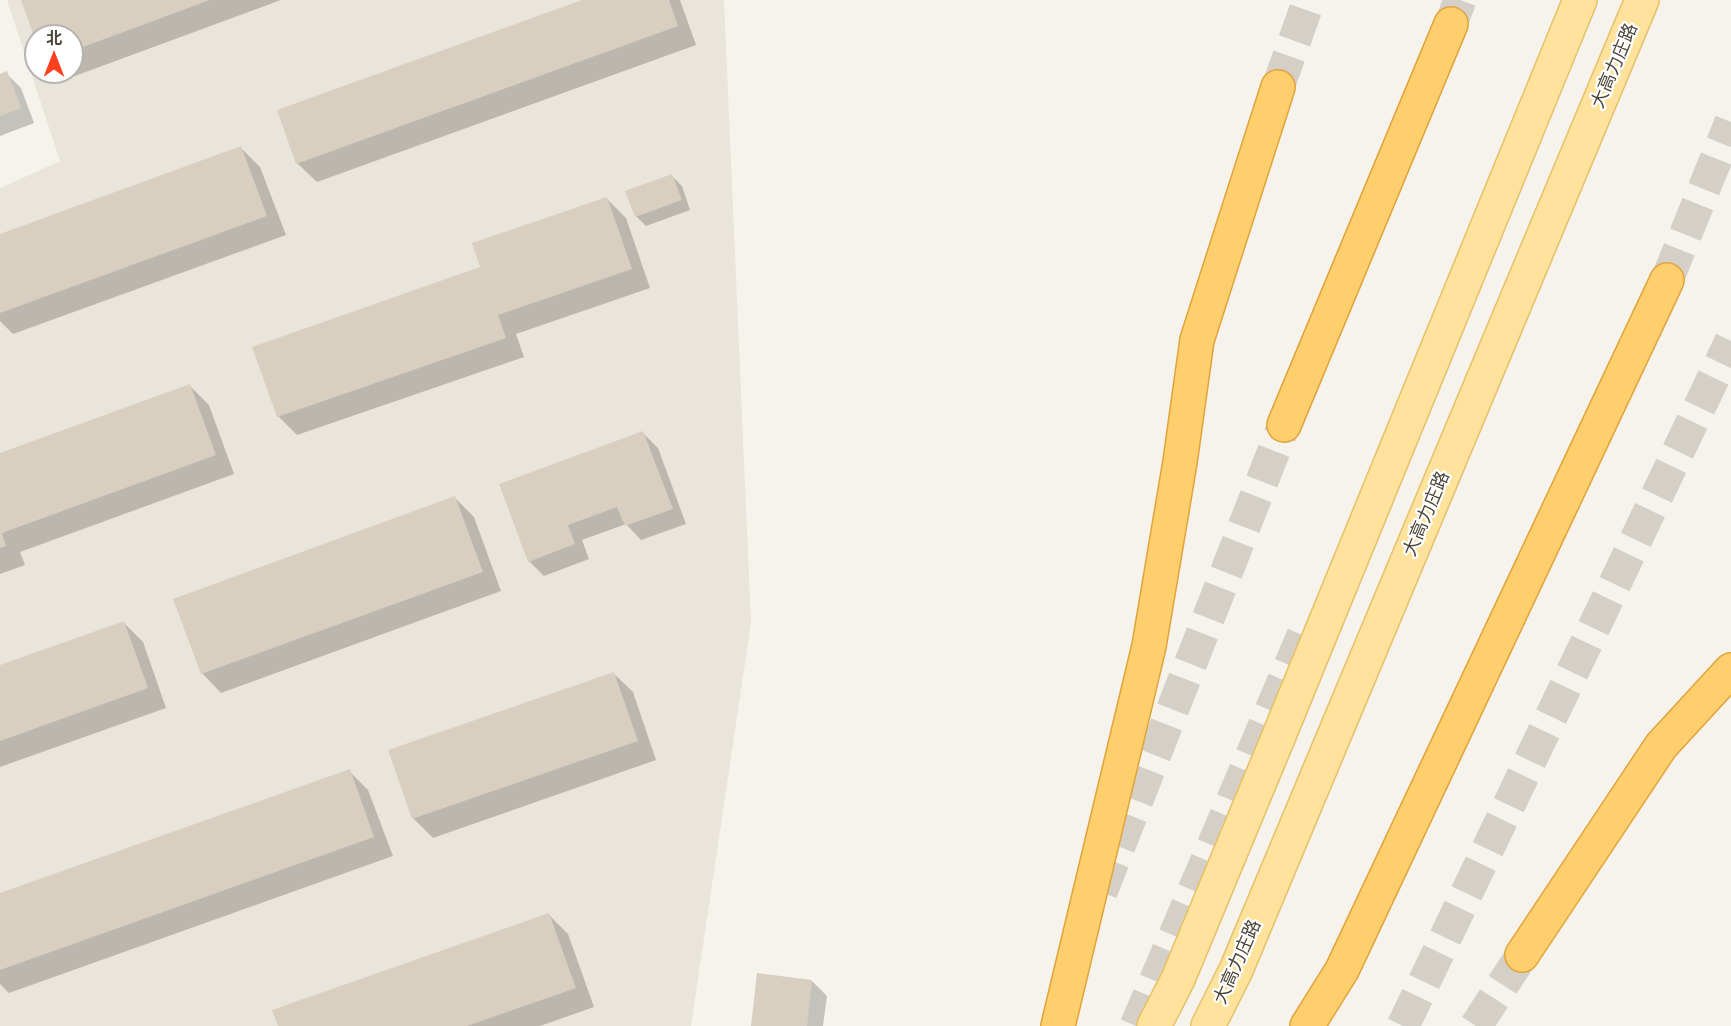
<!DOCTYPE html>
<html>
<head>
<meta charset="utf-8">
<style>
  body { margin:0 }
  #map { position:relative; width:1731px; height:1026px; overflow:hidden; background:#f6f3ec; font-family:Manrope,"Noto Sans SC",sans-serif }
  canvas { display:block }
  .north { position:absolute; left:24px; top:24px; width:60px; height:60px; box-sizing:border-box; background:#fff; border:2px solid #b7b4b0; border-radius:50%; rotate:0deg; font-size:16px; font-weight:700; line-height:24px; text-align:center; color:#4b4439 }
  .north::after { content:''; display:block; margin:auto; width:21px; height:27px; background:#fc3f1d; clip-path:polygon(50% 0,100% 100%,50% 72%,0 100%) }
</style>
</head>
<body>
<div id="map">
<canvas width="1731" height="1026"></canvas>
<div class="north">北</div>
</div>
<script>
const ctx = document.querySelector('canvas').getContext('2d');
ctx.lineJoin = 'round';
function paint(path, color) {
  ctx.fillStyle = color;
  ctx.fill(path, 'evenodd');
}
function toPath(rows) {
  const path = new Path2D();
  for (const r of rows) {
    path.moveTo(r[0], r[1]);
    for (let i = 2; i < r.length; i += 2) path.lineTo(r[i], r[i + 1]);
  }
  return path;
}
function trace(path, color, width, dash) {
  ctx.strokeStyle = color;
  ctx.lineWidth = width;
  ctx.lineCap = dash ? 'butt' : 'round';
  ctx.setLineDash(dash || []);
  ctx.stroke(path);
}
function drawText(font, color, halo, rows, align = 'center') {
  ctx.font = font + ' Manrope,"Noto Sans SC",sans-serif';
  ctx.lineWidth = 4.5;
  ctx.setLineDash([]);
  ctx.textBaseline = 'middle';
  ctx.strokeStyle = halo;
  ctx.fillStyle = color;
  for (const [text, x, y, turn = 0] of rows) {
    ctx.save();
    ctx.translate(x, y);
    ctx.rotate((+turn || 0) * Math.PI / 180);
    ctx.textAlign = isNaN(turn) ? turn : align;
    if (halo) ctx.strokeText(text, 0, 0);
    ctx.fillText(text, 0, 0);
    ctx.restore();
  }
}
paint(toPath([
  [7,0,724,0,751,623,691,1026,0,1026,0,188,60,161],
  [36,36,72,36,72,72,36,72]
]), '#eae5da');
paint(toPath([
  [23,0,281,0,64,80,56,72,72,72,72,36,36,36],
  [586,0,680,0,696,45,317,182,297,163],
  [6,73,21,88,34,123,0,136,0,75],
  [241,148,260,167,286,235,13,334,0,321,0,236],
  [672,176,682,186,690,210,646,226,636,216],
  [607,199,626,218,650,288,516,334,524,357,297,435,278,416,482,268],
  [190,386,209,405,234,474,20,552,25,565,0,574,0,454],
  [643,433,658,448,686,524,641,540,626,524,582,540,589,559,544,576,529,561],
  [455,498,474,517,501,591,221,693,202,673],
  [124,623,143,642,166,708,0,767,0,667],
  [613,673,633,692,656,760,433,838,413,818],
  [349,771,368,790,393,856,9,993,0,984,0,895],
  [549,915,568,934,594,1007,540,1026,279,1026],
  [812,981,827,996,823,1026,752,1026]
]), '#0003');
paint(toPath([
  [21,0,210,0,72,51,72,36,34,36],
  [582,0,669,0,678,26,296,164,277,110],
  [7,71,21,108,0,116,0,74],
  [241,146,267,216,0,313,0,234],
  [672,174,682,200,635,217,625,191],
  [607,197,632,269,498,315,506,338,277,417,252,347,480,267,472,243],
  [190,384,216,455,2,533,6,546,0,548,0,453],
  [643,431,673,509,625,526,617,507,568,525,575,544,528,562,499,484],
  [455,496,483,572,201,674,173,599],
  [124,621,148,688,0,741,0,665],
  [614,672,638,741,412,819,388,750],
  [350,769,374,837,0,970,0,893],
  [549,913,576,988,467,1026,278,1026,272,1010],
  [757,973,812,980,807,1026,751,1026]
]), '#d8cfc1');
trace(toPath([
  [1451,24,1460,0],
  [1278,87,1309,0],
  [1667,280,1731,122],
  [1101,892,1284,425],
  [1136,1026,1307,626],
  [1403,1026,1731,341],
  [1476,1026,1522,955]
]), '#d4d0c8', 33, [33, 16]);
const primary = toPath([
  [1154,1026,1178,979,1278,738,1580,0],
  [1208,1026,1236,970,1642,0]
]);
const highway = toPath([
  [1284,425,1451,24],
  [1522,955,1661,746,1731,670],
  [1058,1026,1149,646,1180,462,1197,340,1278,87],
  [1307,1026,1342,970,1667,280]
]);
trace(primary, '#e6c16a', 36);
trace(highway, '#e0a43c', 36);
trace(primary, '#ffe39c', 33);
trace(highway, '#ffcf6e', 33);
drawText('18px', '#4b4439', '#fff', [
  ["大高力庄路",1615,66,-67],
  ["大高力庄路",1427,514,-67],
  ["大高力庄路",1238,962,-66]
]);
</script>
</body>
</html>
